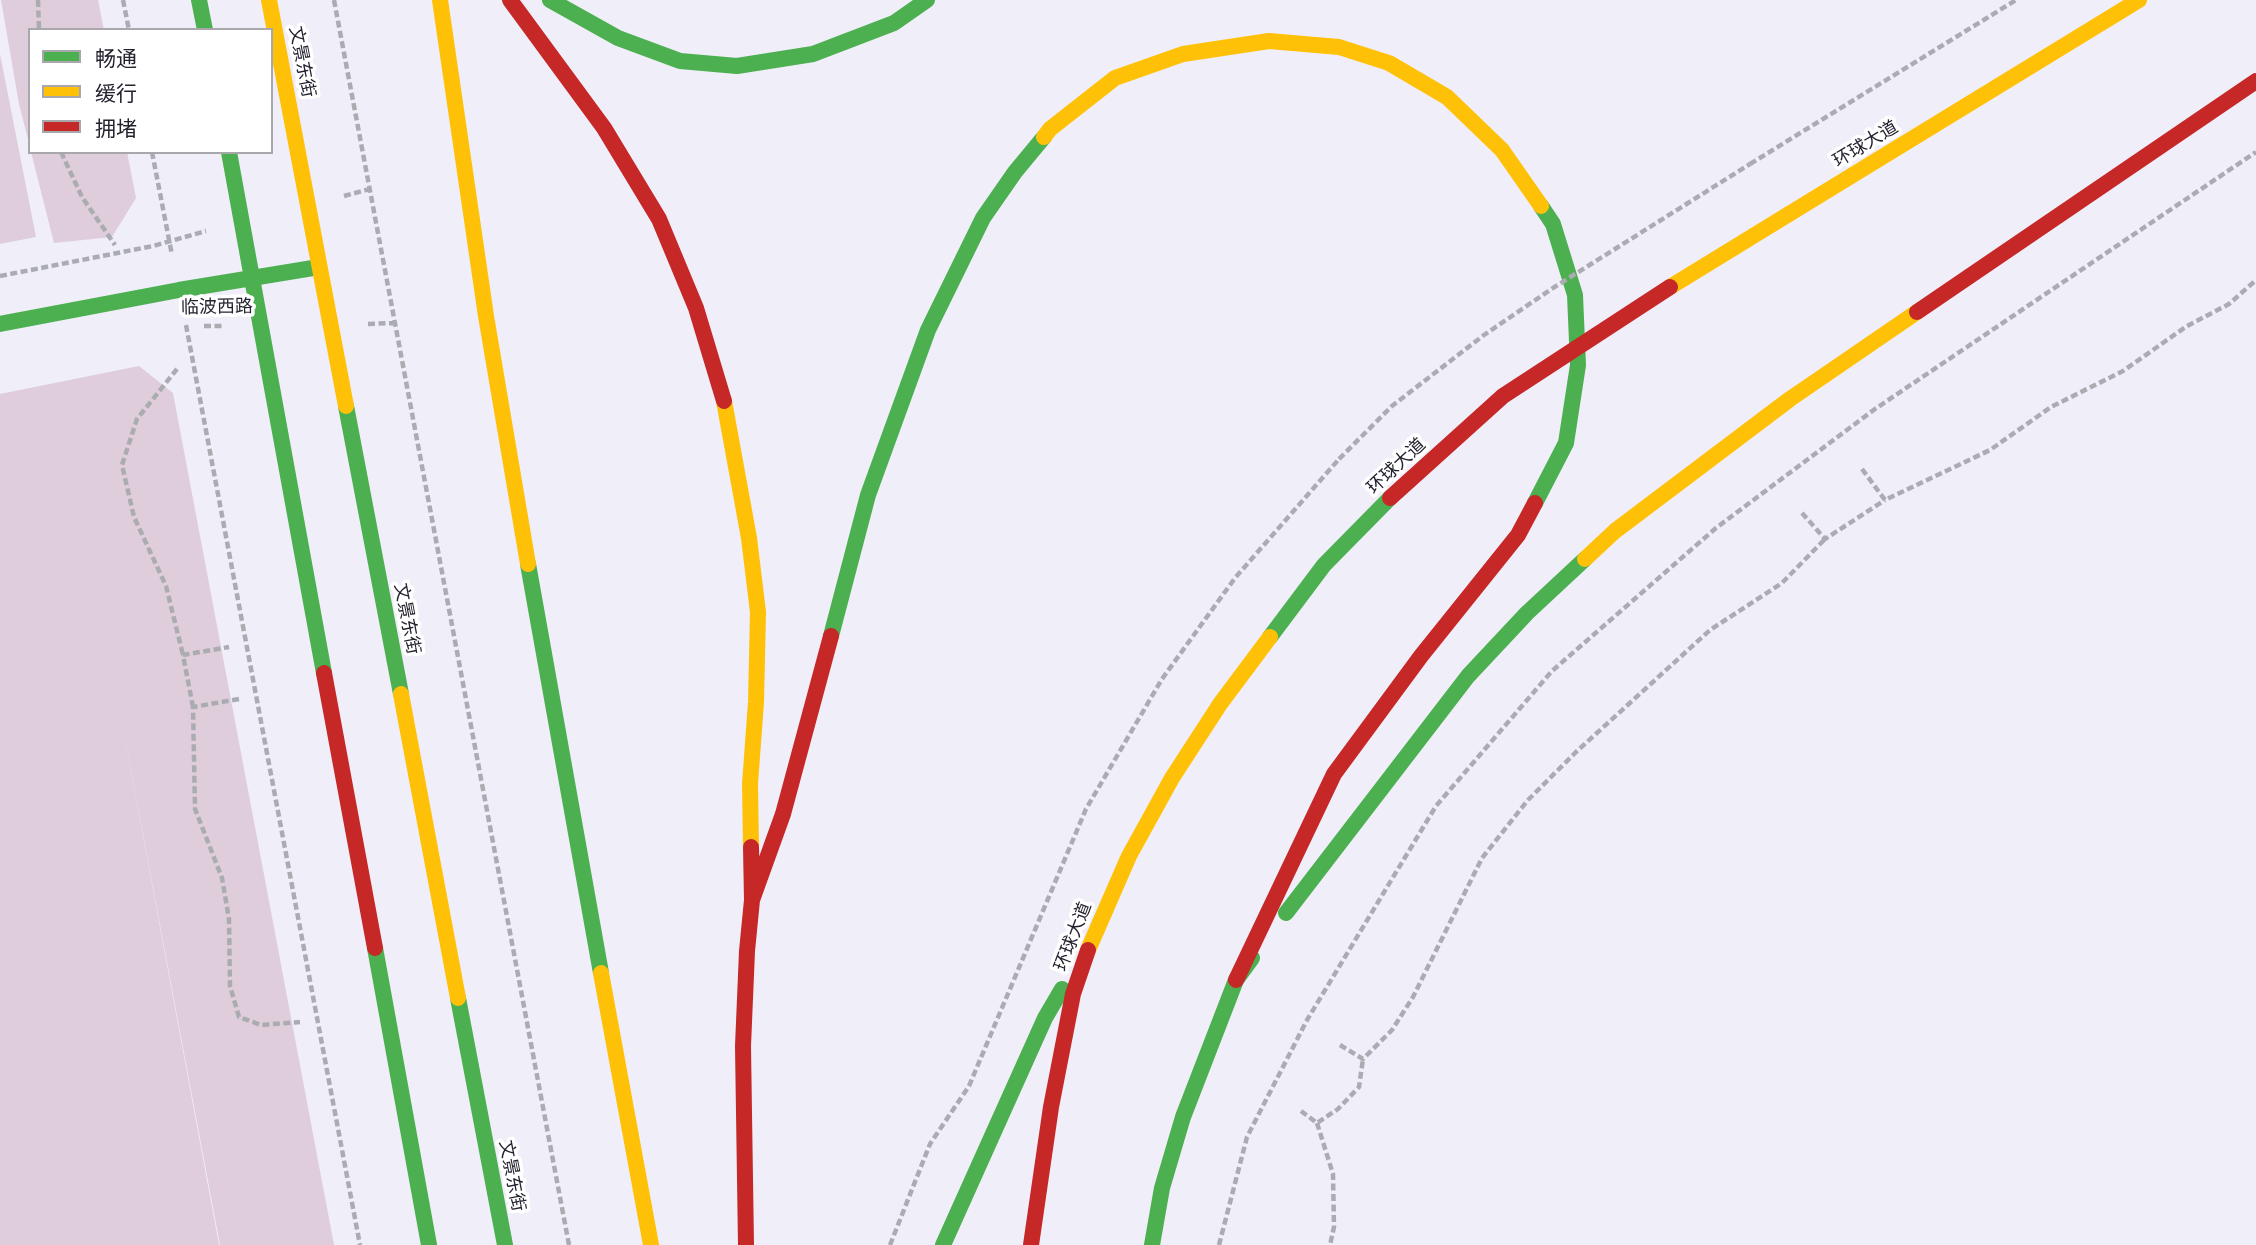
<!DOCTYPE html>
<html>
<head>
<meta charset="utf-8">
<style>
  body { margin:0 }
  #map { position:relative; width:2256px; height:1245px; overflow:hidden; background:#efeef9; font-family:Roboto,"Noto Sans SC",sans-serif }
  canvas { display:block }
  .legend { position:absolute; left:28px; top:28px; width:245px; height:126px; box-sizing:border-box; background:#fff; border:2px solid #a7a7ac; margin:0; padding:9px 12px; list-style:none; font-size:21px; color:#24222f }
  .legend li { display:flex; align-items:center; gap:14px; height:35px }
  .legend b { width:35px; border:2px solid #a7a7ac }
</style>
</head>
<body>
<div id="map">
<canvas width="2256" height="1245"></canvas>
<ul class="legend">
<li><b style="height:9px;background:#4caf50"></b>畅通</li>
<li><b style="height:9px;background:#ffc107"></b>缓行</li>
<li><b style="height:9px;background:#c62828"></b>拥堵</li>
</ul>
</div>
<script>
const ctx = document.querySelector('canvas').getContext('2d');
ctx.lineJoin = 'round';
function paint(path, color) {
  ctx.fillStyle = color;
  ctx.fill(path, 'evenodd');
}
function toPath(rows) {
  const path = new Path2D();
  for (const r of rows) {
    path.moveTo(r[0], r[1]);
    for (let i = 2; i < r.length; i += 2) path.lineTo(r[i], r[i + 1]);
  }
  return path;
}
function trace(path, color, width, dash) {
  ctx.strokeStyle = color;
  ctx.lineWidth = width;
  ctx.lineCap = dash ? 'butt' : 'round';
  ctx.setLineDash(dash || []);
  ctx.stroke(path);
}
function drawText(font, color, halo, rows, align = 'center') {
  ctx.font = font + ' Roboto,"Noto Sans SC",sans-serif';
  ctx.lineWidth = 7;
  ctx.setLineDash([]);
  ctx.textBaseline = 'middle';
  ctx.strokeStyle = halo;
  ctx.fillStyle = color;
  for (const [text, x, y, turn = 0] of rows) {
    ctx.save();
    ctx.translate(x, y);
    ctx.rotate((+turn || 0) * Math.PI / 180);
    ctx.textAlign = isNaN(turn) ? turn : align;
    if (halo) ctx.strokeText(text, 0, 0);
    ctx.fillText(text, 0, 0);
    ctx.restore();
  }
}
paint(toPath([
  [1,0,98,0,104,30,30,30,30,147,19,104],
  [0,54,36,237,0,244],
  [31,152,127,152,136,198,112,237,54,243],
  [139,366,173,393,334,1245,220,1245,118,701,219,1245,0,1245,0,394]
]), '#e0cddb');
trace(toPath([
  [38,0,39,30],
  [123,0,129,30],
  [334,0,569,1245],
  [61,152,82,197,115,245],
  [152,152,172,255],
  [1750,164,2016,0],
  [344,196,370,189],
  [0,276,153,246,206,231],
  [368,324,395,323],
  [186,325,360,1245],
  [204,326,223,326],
  [177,369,137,419,122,465,134,517,166,586,183,655],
  [1862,469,1885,500,1990,450,2051,407,2123,371,2187,326,2229,304,2256,280],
  [1802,513,1825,539,1885,500],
  [239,699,193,707,195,809,222,878,229,919,230,986,239,1017,261,1025,300,1022],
  [193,707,183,655,229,647],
  [1340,1045,1363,1059,1392,1030,1413,997,1482,858,1528,800,1576,752,1710,630,1782,583,1825,539],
  [1301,1111,1317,1123,1338,1109,1359,1087,1363,1059],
  [1317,1123,1333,1174,1334,1227,1330,1245],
  [890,1245,930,1144,969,1086,1086,809,1162,679,1235,578,1339,459],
  [1219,1245,1247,1137,1307,1020,1436,806,1552,671,1716,528,1875,409,2256,152]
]), '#aaacb2', 4.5, [7, 3.5]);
trace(toPath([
  [199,0,205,30],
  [550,0,618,38,680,61,737,66,813,54,894,23,927,0],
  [229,152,324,673],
  [0,324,179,290,319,267],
  [346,406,401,694],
  [1535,503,1566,443,1578,365,1575,295,1553,224,1541,206],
  [528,564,601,973],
  [831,636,868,495,928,330,983,218,1015,172,1044,137],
  [1270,637,1324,565,1390,498],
  [1286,913,1468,676,1527,613,1585,559],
  [375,948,429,1245],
  [458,998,505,1245],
  [943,1245,1045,1018,1062,989],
  [1152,1245,1162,1188,1183,1117,1236,980,1252,958]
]), '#4caf50', 16);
trace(toPath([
  [269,0,346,406],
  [440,0,486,316,528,564],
  [1044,137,1050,129,1115,78,1183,54,1269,41,1339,47,1389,63,1447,97,1502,150,1541,206],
  [1789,214,2139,0],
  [724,401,749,538,758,612,756,702,750,784,751,847],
  [1585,559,1615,531,1790,399,1917,312],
  [401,694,458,998],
  [1088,950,1129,856,1172,778,1220,704,1270,637],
  [601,973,651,1245]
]), '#ffc107', 16);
trace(toPath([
  [510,0,604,128,659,219,696,308,724,401],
  [1917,312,2256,81],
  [324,673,375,948],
  [752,900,783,814,831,636],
  [1236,980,1334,774,1421,656,1518,535,1535,503],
  [746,1245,743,1046,747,951,752,900,751,847],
  [1031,1245,1051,1107,1073,994,1088,950]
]), '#c62828', 16);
trace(toPath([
  [1339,459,1392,406,1484,335,1553,288,1750,164]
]), '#aaacb2', 4.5, [7, 3.5]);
trace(toPath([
  [1670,287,1789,214]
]), '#ffc107', 16);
trace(toPath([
  [1390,498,1503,396,1670,287]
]), '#c62828', 16);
drawText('18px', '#24222f', '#fff', [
  ["文景东街",301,62,79],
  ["环球大道",1866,145,-31],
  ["临波西路",217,308,-1],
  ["环球大道",1397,467,-43],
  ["文景东街",406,619,79],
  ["环球大道",1074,937,-69],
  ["文景东街",511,1176,79]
]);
</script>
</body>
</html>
